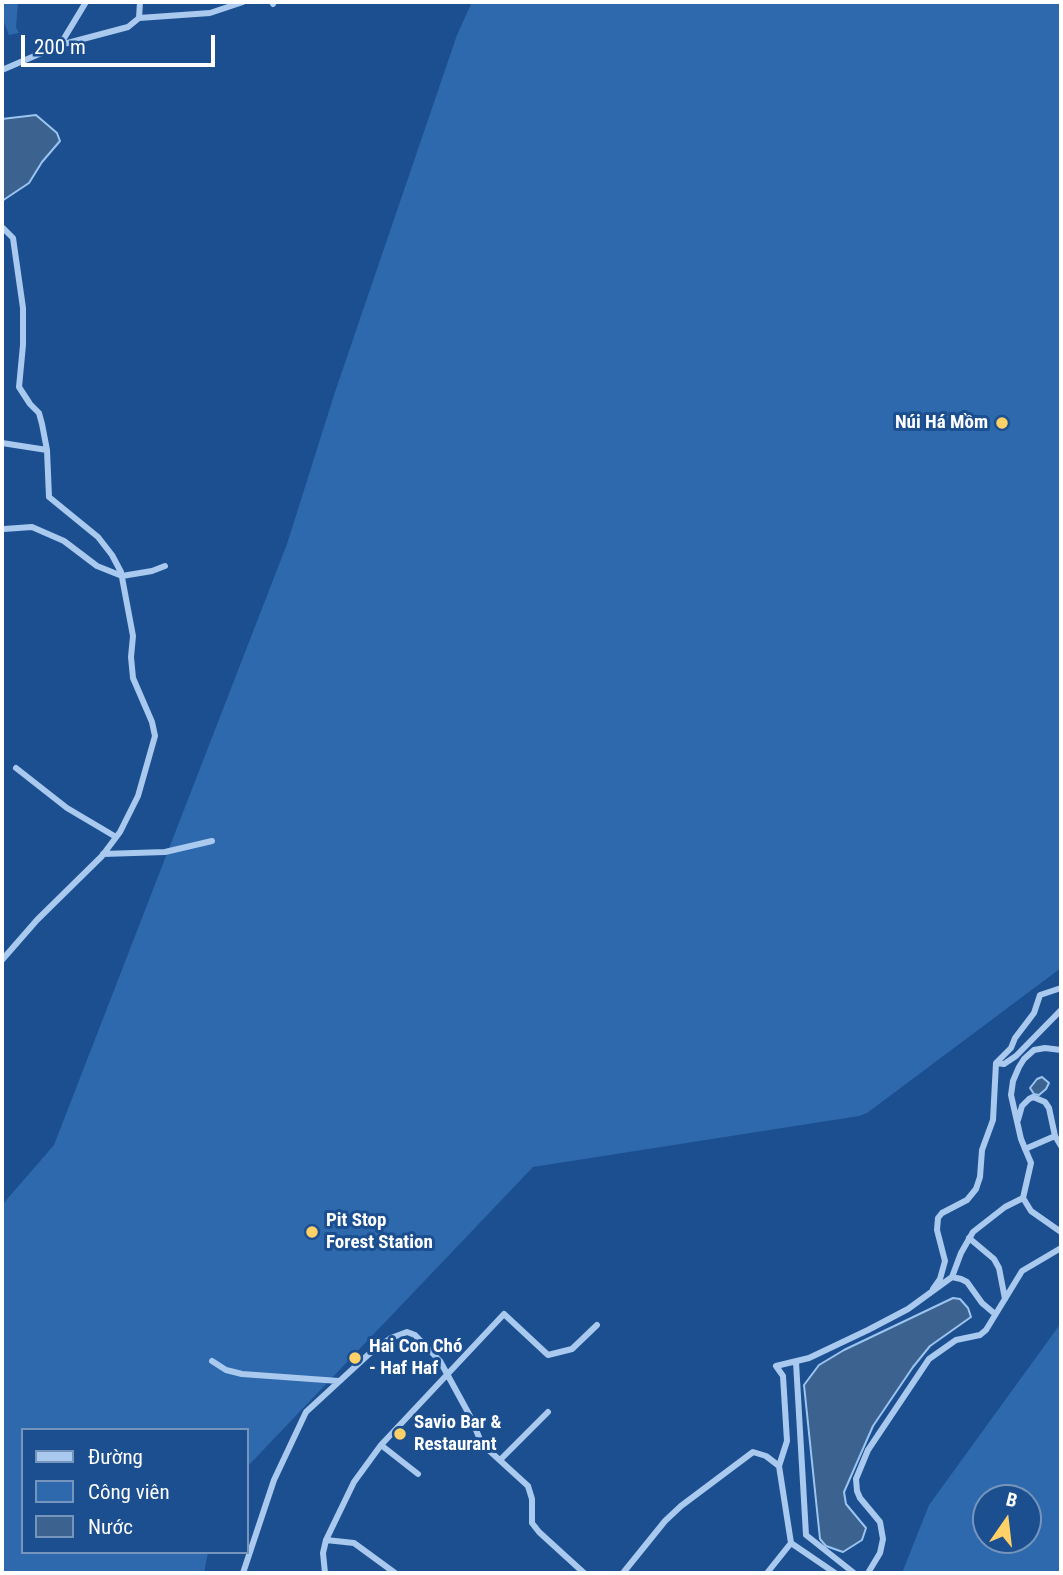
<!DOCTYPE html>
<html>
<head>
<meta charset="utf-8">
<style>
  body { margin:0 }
  #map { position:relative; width:1063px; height:1575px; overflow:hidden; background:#1b4f8f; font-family:"Roboto Condensed",sans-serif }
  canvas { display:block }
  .frame { position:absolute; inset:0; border:4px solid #fff; pointer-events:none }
  .legend { position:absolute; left:21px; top:1428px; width:228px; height:126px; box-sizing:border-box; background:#1b4f8f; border:2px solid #7695bc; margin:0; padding:9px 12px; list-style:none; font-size:21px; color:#fff }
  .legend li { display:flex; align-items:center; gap:14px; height:35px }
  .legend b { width:35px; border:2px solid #7695bc }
  .north { position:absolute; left:972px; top:1484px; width:70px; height:70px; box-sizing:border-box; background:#1b4f8f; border:2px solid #7695bc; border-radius:50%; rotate:14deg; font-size:19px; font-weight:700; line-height:28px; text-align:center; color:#fff }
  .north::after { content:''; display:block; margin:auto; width:24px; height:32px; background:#ffd166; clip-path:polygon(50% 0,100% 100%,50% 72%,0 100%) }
  .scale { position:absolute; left:21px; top:35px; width:194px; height:32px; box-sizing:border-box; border:4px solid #fff; border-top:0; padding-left:9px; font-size:21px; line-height:24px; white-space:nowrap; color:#fff; -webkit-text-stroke:5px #1b4f8f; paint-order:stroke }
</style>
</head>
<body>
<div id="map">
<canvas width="1063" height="1575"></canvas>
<div class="frame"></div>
<ul class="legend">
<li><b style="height:9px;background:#a9c9ee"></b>Đường</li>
<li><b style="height:19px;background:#2e69ad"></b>Công viên</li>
<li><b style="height:19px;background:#3c6290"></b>Nước</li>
</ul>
<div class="north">B</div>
<div class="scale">200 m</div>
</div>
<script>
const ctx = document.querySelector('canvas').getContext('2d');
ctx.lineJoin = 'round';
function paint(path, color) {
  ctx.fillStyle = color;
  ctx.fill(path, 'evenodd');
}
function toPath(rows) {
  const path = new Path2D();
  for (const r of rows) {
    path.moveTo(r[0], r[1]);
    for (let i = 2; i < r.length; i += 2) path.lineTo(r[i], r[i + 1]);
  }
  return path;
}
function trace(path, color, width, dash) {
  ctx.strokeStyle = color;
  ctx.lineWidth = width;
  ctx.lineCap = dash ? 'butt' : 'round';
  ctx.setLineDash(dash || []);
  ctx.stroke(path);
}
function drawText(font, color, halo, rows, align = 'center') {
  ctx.font = font + ' "Roboto Condensed",sans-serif';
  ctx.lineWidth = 6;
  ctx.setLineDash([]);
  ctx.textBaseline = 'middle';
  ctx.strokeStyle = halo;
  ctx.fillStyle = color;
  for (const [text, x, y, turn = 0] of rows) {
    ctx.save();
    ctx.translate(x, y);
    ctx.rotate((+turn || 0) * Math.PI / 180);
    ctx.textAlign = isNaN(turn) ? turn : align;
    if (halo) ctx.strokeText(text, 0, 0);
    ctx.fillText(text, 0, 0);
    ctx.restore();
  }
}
paint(toPath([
  [2,2,18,2,16,27,19,33,9,35,2,17],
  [472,2,1061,2,1061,968,867,1113,859,1116,533,1167,247,1467,247,1430,23,1430,23,1552,208,1552,204,1573,2,1573,2,1205,54,1145,287,544,335,392,457,35],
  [1061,1323,1061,1573,902,1573,929,1505],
  [986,1498,1028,1498,1028,1540,986,1540]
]), '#2e69ad');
const water = toPath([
  [36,115,57,133,60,141,42,162,29,183,2,201,2,119,36,115],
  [1042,1077,1049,1083,1046,1089,1039,1095,1034,1094,1030,1088,1037,1079,1042,1077],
  [953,1298,960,1299,968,1308,971,1317,930,1346,913,1367,873,1426,844,1492,846,1504,866,1528,862,1540,843,1552,826,1546,820,1539,804,1385,819,1365,844,1350,953,1298]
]);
paint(water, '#3c6290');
trace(water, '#9cc4f0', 2);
trace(toPath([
  [272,2,273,4],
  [139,18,210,13,243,2],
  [60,45,86,2],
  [2,70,60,45,128,27,139,18,140,2],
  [2,227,13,238,23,308,23,345,19,387,30,404,39,413,42,424,47,450,49,497,98,537,112,555,121,572,133,636,131,657,133,678,152,722,155,736,138,796,120,832,102,856,37,920,2,960],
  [2,443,47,450],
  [4,529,32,527,64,541,97,566,122,576,152,571,165,566],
  [16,768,67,808,116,837],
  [103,854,165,852,212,841],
  [996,1063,1004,1064,1016,1056,1061,1010],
  [1018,1120,1022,1106,1029,1099,1033,1097,1045,1102,1049,1108,1055,1136,1061,1146],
  [1025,1149,1055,1136],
  [1023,1198,1031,1211,1061,1232],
  [969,1238,994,1259,999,1268,1005,1299],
  [952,1277,961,1279,967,1282,982,1303,995,1314],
  [933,1289,940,1279,945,1261,937,1230,938,1218,942,1213,967,1200,976,1189,980,1177,982,1150,993,1120,996,1063,1011,1048,1015,1038,1034,1013,1040,995,1061,988],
  [212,1361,226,1370,242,1374,339,1381],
  [796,1362,806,1535,854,1573],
  [381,1445,418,1474],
  [500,1460,548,1412],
  [779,1466,787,1441,783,1376,776,1366,809,1358,868,1330,908,1309,952,1277,961,1253,973,1232,1005,1207,1023,1198,1031,1163,1021,1139,1011,1095,1013,1081,1019,1067,1024,1059,1034,1050,1045,1048,1061,1050],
  [326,1540,354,1543,395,1573],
  [243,1573,274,1480,306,1412,369,1354,391,1338,407,1332,415,1335,440,1361,470,1416,482,1444,528,1486,532,1499,532,1523,539,1532,584,1573],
  [325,1573,323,1553,326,1540,354,1482,381,1445,504,1314,548,1355,572,1349,597,1325],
  [623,1573,665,1521,681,1506,753,1452,766,1456,779,1466,791,1543,835,1573],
  [767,1573,791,1543],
  [868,1573,880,1553,883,1539,880,1522,860,1498,857,1491,856,1479,868,1450,929,1359,956,1340,980,1335,986,1330,1022,1271,1061,1248]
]), '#a9c9ee', 6);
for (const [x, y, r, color] of [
  [1002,423,7,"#ffd166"],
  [312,1232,7,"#ffd166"],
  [355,1358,7,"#ffd166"],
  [400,1434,7,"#ffd166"]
]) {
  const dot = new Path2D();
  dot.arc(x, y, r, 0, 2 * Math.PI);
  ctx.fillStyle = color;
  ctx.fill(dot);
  trace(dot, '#1b4f8f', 2.5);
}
drawText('bold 19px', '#fff', '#1b4f8f', [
  ["Núi Há Mồm",988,423,"right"],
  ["Pit Stop",326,1221],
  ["Forest Station",326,1243],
  ["Hai Con Chó",369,1347],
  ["- Haf Haf",369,1369],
  ["Savio Bar &",414,1423],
  ["Restaurant",414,1445]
], 'left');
</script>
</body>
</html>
